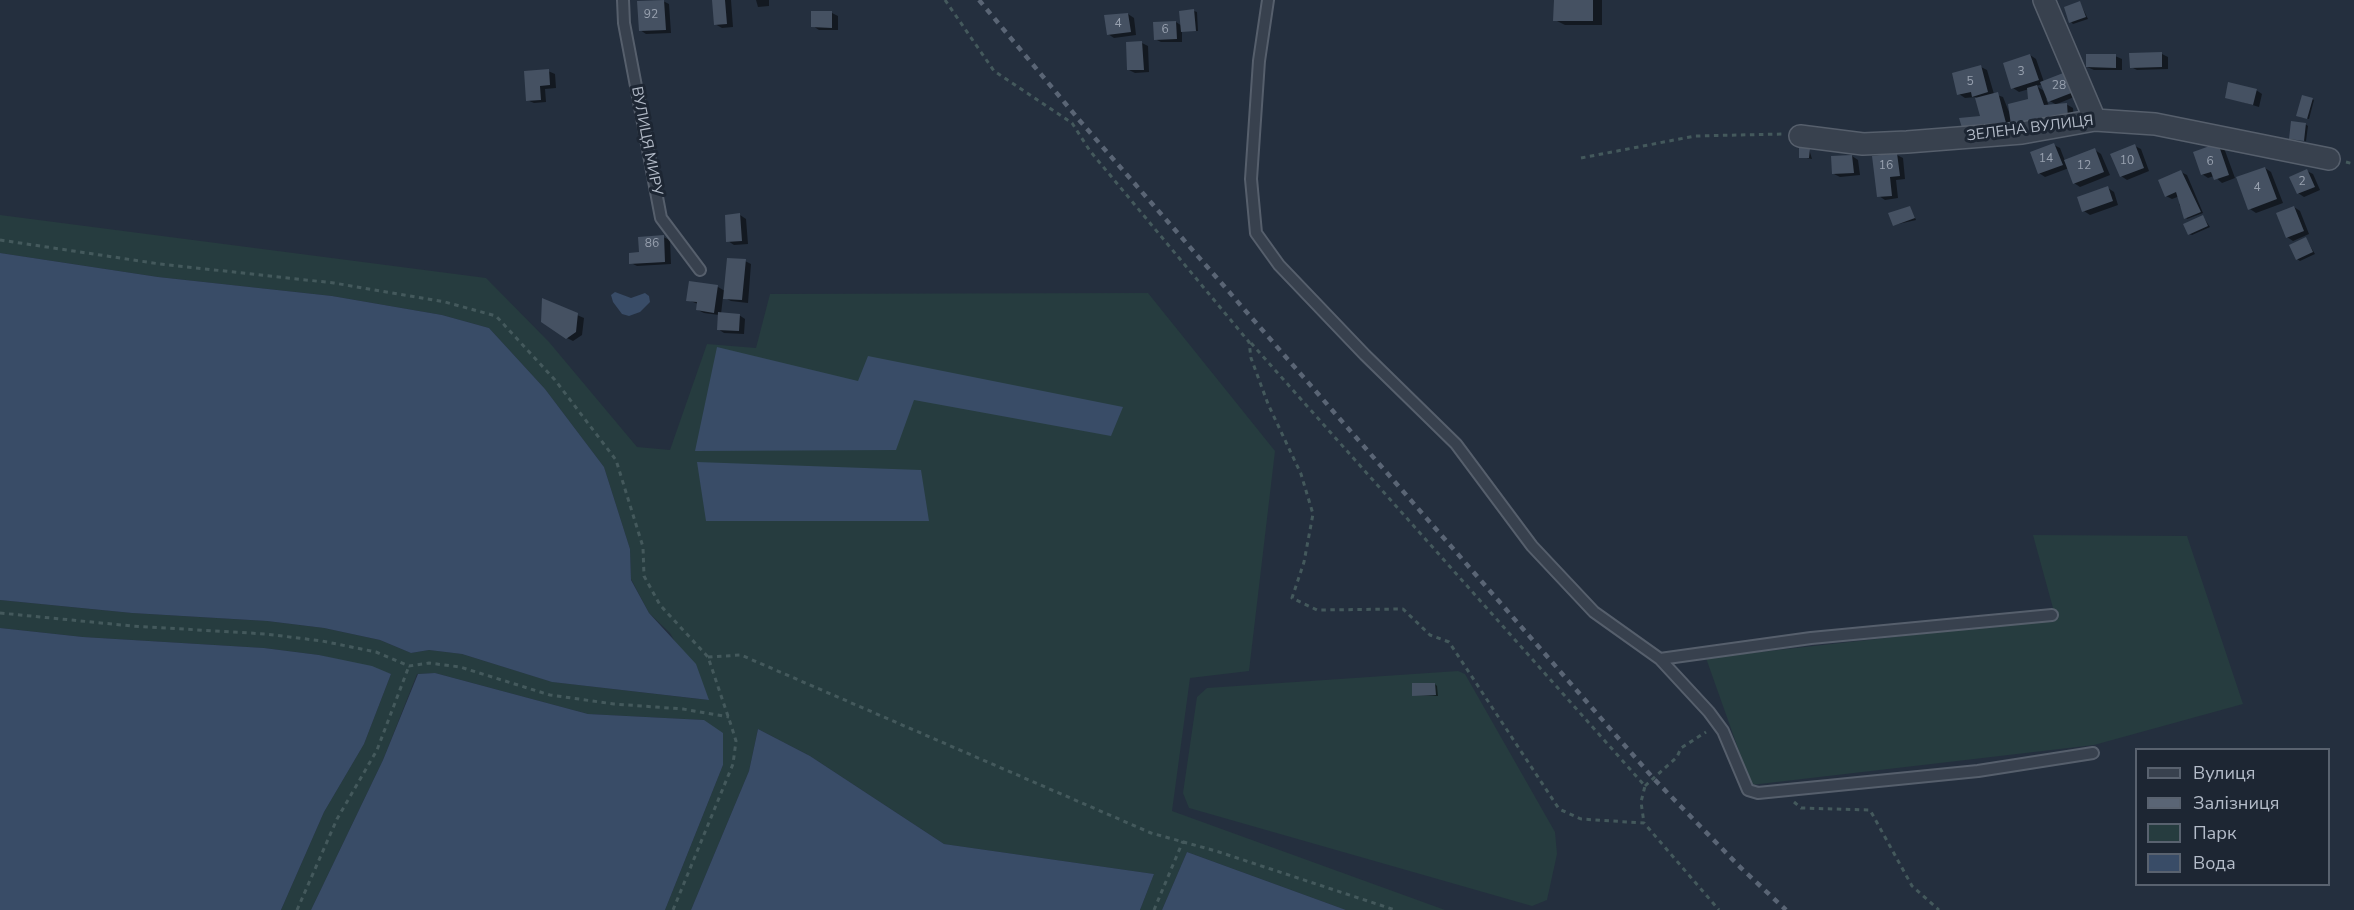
<!DOCTYPE html>
<html>
<head>
<meta charset="utf-8">
<style>
  body { margin:0 }
  #map { position:relative; width:2354px; height:910px; overflow:hidden; background:#242f3e; font-family:"Nunito Sans",sans-serif }
  canvas { display:block }
  .legend { position:absolute; left:2135px; top:748px; width:195px; height:138px; box-sizing:border-box; background:#1d2633; border:2px solid #59626f; margin:0; padding:8px 10px; list-style:none; font-size:18px; color:#b4bcc9 }
  .legend li { display:flex; align-items:center; gap:12px; height:30px }
  .legend b { width:30px; border:2px solid #59626f }
</style>
</head>
<body>
<div id="map">
<canvas width="2354" height="910"></canvas>
<ul class="legend">
<li><b style="height:8px;background:#38414e"></b>Вулиця</li>
<li><b style="height:8px;background:#5a6575"></b>Залізниця</li>
<li><b style="height:16px;background:#263c3f"></b>Парк</li>
<li><b style="height:16px;background:#394c67"></b>Вода</li>
</ul>
</div>
<script>
const ctx = document.querySelector('canvas').getContext('2d');
ctx.lineJoin = 'round';
function paint(path, color) {
  ctx.fillStyle = color;
  ctx.fill(path, 'evenodd');
}
function toPath(rows) {
  const path = new Path2D();
  for (const r of rows) {
    path.moveTo(r[0], r[1]);
    for (let i = 2; i < r.length; i += 2) path.lineTo(r[i], r[i + 1]);
  }
  return path;
}
function trace(path, color, width, dash) {
  ctx.strokeStyle = color;
  ctx.lineWidth = width;
  ctx.lineCap = dash ? 'butt' : 'round';
  ctx.setLineDash(dash || []);
  ctx.stroke(path);
}
function drawText(font, color, halo, rows, align = 'center') {
  ctx.font = font + ' "Nunito Sans",sans-serif';
  ctx.lineWidth = 6;
  ctx.setLineDash([]);
  ctx.textBaseline = 'middle';
  ctx.strokeStyle = halo;
  ctx.fillStyle = color;
  for (const [text, x, y, turn = 0] of rows) {
    ctx.save();
    ctx.translate(x, y);
    ctx.rotate((+turn || 0) * Math.PI / 180);
    ctx.textAlign = isNaN(turn) ? turn : align;
    if (halo) ctx.strokeText(text, 0, 0);
    ctx.fillText(text, 0, 0);
    ctx.restore();
  }
}
paint(toPath([
  [0,215,486,278,549,342,637,447,670,450,707,344,756,348,770,294,1148,293,1275,451,1249,671,1190,678,1172,811,1445,910,1346,910,1187,852,1162,910,1140,910,1154,874,944,844,810,756,758,729,749,771,691,910,665,910,723,765,704,720,588,714,435,673,417,674,383,760,311,910,281,910,324,812,364,744,391,674,319,655,264,648,83,637,0,628,0,600,132,613,267,621,324,628,380,640,411,653,429,650,462,654,553,682,708,700,670,633,649,613,631,579,630,549,604,467,545,389,489,328,442,315,332,296,158,277,0,253],
  [2033,535,2187,536,2243,704,2094,745,1751,785,1706,658,2056,619],
  [1458,671,1465,674,1555,832,1557,854,1547,900,1532,906,1189,808,1183,793,1197,697,1207,688]
]), '#263c3f');
paint(toPath([
  [0,253,158,277,332,296,442,315,489,328,545,389,604,467,630,549,631,580,649,613,696,664,709,700,552,682,462,654,429,650,411,653,380,640,324,628,267,621,132,613,0,600],
  [615,292,631,298,645,293,649,296,650,302,640,312,629,316,622,314,613,302,611,295],
  [717,347,858,381,868,356,1123,407,1111,436,914,400,896,450,695,451],
  [697,462,921,470,929,521,706,521],
  [0,628,83,637,264,648,319,655,372,666,391,674,364,744,324,812,281,910,0,910],
  [435,673,588,714,704,720,723,733,723,765,665,910,311,910,383,760,418,674],
  [758,729,810,756,944,844,1154,874,1140,910,691,910,749,771],
  [1187,852,1346,910,1162,910]
]), '#394c67');
paint(toPath([
  [714,0,731,0,733,27,722,28,715,24],
  [756,0,769,0,769,6,758,7],
  [1555,0,1602,0,1602,25,1565,25,1555,20],
  [663,1,669,4,671,33,646,34,640,30],
  [2080,3,2088,19,2073,24,2071,22],
  [1194,11,1197,12,1198,31,1182,31,1182,42,1161,42,1155,39,1176,22,1182,26],
  [813,12,832,13,838,16,838,30,819,30,813,26],
  [1128,14,1134,18,1136,35,1114,38,1108,34],
  [1142,43,1148,46,1149,72,1135,73,1129,70],
  [2162,54,2168,57,2168,69,2137,70,2131,67],
  [2030,55,2036,59,2044,82,2084,93,2057,104,2066,104,2073,108,2074,121,2018,127,2011,123,2012,127,1981,117,1976,97,1965,98,1959,94,1981,67,1987,70,1994,94,2003,97,2011,117,2029,100,2029,89,2019,92,2013,88],
  [2043,84,2046,92,2036,86],
  [2046,99,2057,105,2049,106],
  [2115,56,2122,59,2122,70,2094,70,2087,67],
  [548,71,555,74,556,88,545,89,546,102,534,103,527,100],
  [2256,90,2262,94,2259,107,2226,97],
  [2312,99,2314,100,2309,119,2300,117],
  [2305,124,2308,126,2306,141,2291,138],
  [2054,145,2060,148,2065,161,2095,150,2101,154,2110,175,2080,187,2074,183,2069,168,2045,177,2039,173],
  [2218,145,2224,148,2235,178,2222,183,2214,176,2208,178,2202,174],
  [2135,146,2141,149,2149,171,2127,180,2121,176],
  [1809,149,1812,159,1801,157],
  [1897,155,1903,158,1905,179,1896,180,1898,198,1885,200,1879,196],
  [1852,156,1858,160,1860,175,1840,177,1834,174],
  [2265,168,2271,172,2283,203,2256,213,2250,209],
  [2307,171,2313,174,2320,190,2304,197,2298,193],
  [2181,172,2187,175,2203,213,2187,219,2179,204,2182,203,2180,196,2172,199,2166,196],
  [2108,188,2114,192,2118,205,2090,215,2084,211],
  [1910,207,1916,220,1894,225],
  [2294,207,2300,211,2309,234,2293,241,2287,237],
  [740,215,746,219,748,244,734,245,728,241],
  [2203,217,2210,227,2192,235,2189,234],
  [663,237,670,240,671,264,637,266,631,263],
  [2306,239,2315,254,2300,261,2297,259],
  [745,261,751,264,748,303,731,301,723,297,721,314,739,315,745,319,744,334,724,333,718,329,719,315,704,313,698,310,698,304,688,300,718,287,725,291],
  [577,315,584,318,582,335,573,341,567,338],
  [1435,684,1437,686,1438,696,1414,695]
]), '#0007');
paint(toPath([
  [664,0,666,30,639,31,637,1],
  [712,0,725,0,727,24,714,25],
  [1554,0,1593,0,1593,21,1553,21],
  [2080,1,2086,17,2069,23,2064,7],
  [1194,9,1196,31,1181,32,1179,11],
  [811,11,832,11,832,28,811,27],
  [1128,13,1131,32,1107,35,1104,15],
  [1176,21,1177,39,1154,40,1153,22],
  [1142,41,1144,70,1127,70,1126,42],
  [2162,52,2162,67,2130,68,2129,53],
  [2030,54,2039,80,2011,89,2003,63],
  [2086,54,2116,54,2116,68,2086,67],
  [1981,65,1988,92,1972,97,1971,92,1957,95,1952,73],
  [549,69,550,85,540,86,541,100,526,101,524,71],
  [2071,70,2079,90,2048,102,2040,82],
  [2228,82,2257,89,2253,105,2225,98],
  [2037,85,2044,105,2067,103,2068,118,2011,125,2008,104,2028,99,2027,88],
  [1998,92,2006,123,1998,130,1963,131,1959,118,1980,116,1975,98],
  [2302,95,2313,98,2307,119,2296,116],
  [2291,121,2306,123,2304,141,2289,139],
  [2054,143,2063,165,2038,174,2030,152],
  [2218,143,2229,175,2214,180,2211,172,2201,175,2193,152],
  [2135,144,2144,168,2120,177,2110,154],
  [1799,148,1810,148,1809,158,1799,158],
  [2095,148,2104,172,2073,184,2064,160],
  [1897,153,1900,176,1890,177,1892,196,1877,197,1872,156],
  [1852,155,1854,173,1832,174,1831,156],
  [2265,167,2277,199,2248,210,2236,177],
  [2307,169,2315,187,2297,194,2289,177],
  [2181,170,2201,212,2184,219,2176,192,2165,197,2158,180],
  [2108,186,2113,201,2082,212,2077,197],
  [1910,206,1915,218,1893,226,1888,213],
  [2294,206,2304,231,2286,238,2276,213],
  [740,213,742,241,726,242,725,215],
  [2203,215,2208,226,2188,235,2183,224],
  [664,235,665,262,629,264,629,253,639,252,638,237],
  [2306,237,2313,252,2296,260,2289,245],
  [727,258,746,259,742,300,723,299],
  [689,281,718,285,714,313,696,310,697,302,686,301],
  [542,298,578,313,576,332,566,339,541,322],
  [718,312,740,314,739,331,717,330],
  [1412,683,1435,683,1436,695,1412,696]
]), '#455162');
const service = toPath([
  [623,0,624,23,661,218,700,270],
  [1268,0,1259,61,1251,179,1256,233,1279,265,1365,355,1456,444,1532,546,1594,612,1660,659,1709,712,1723,731,1748,790,1758,793,1978,771,2093,753],
  [1660,659,1811,638,2052,615]
]);
const minor = toPath([
  [2044,0,2095,120],
  [1800,136,1863,144,1907,142,2022,133,2095,120,2155,124,2329,159]
]);
trace(service, '#565f6c', 14);
trace(minor, '#565f6c', 24);
trace(toPath([
  [945,0,994,71,1072,123,1090,151,1249,342,1251,358,1268,404,1301,474,1313,514,1304,562,1292,598,1317,610,1403,609,1430,635,1449,642,1559,809,1581,819,1644,823,1719,910],
  [1581,158,1695,136,1783,134],
  [2346,162,2354,164],
  [0,240,160,264,334,283,445,302,496,316,555,380,616,460,643,547,644,576,660,605,708,657,731,725,736,741,733,764,673,910],
  [1251,343,1645,786,1641,802,1644,823],
  [0,613,132,626,266,634,322,641,376,652,409,666,429,663,460,667,550,695,614,704,683,709,729,717],
  [708,657,741,655,1151,833,1216,851,1395,910],
  [1645,786,1677,757,1681,748,1706,732],
  [1794,802,1801,808,1870,810,1912,886,1939,910],
  [297,910,337,819,377,750,409,666],
  [1154,910,1183,841]
]), '#44595c', 3, [4.5, 4.5]);
trace(service, '#38414e', 10);
trace(minor, '#38414e', 21);
trace(toPath([
  [979,0,1080,121,1654,779,1740,867,1786,910]
]), '#5a6575', 4.5, [6, 6]);
drawText('12px', '#98a1af', null, [
  ["92",651,15],
  ["4",1118,24],
  ["6",1165,30],
  ["3",2021,72],
  ["5",1970,82],
  ["28",2059,86],
  ["14",2046,159],
  ["10",2127,161],
  ["6",2210,162],
  ["16",1886,166],
  ["12",2084,166],
  ["2",2302,182],
  ["4",2257,188],
  ["86",652,244]
]);
drawText('15px', '#b4bcc9', '#1d2633', [
  ["ЗЕЛЕНА ВУЛИЦЯ",2030,129,-7],
  ["ВУЛИЦЯ МИРУ",646,141,79]
]);
</script>
</body>
</html>
